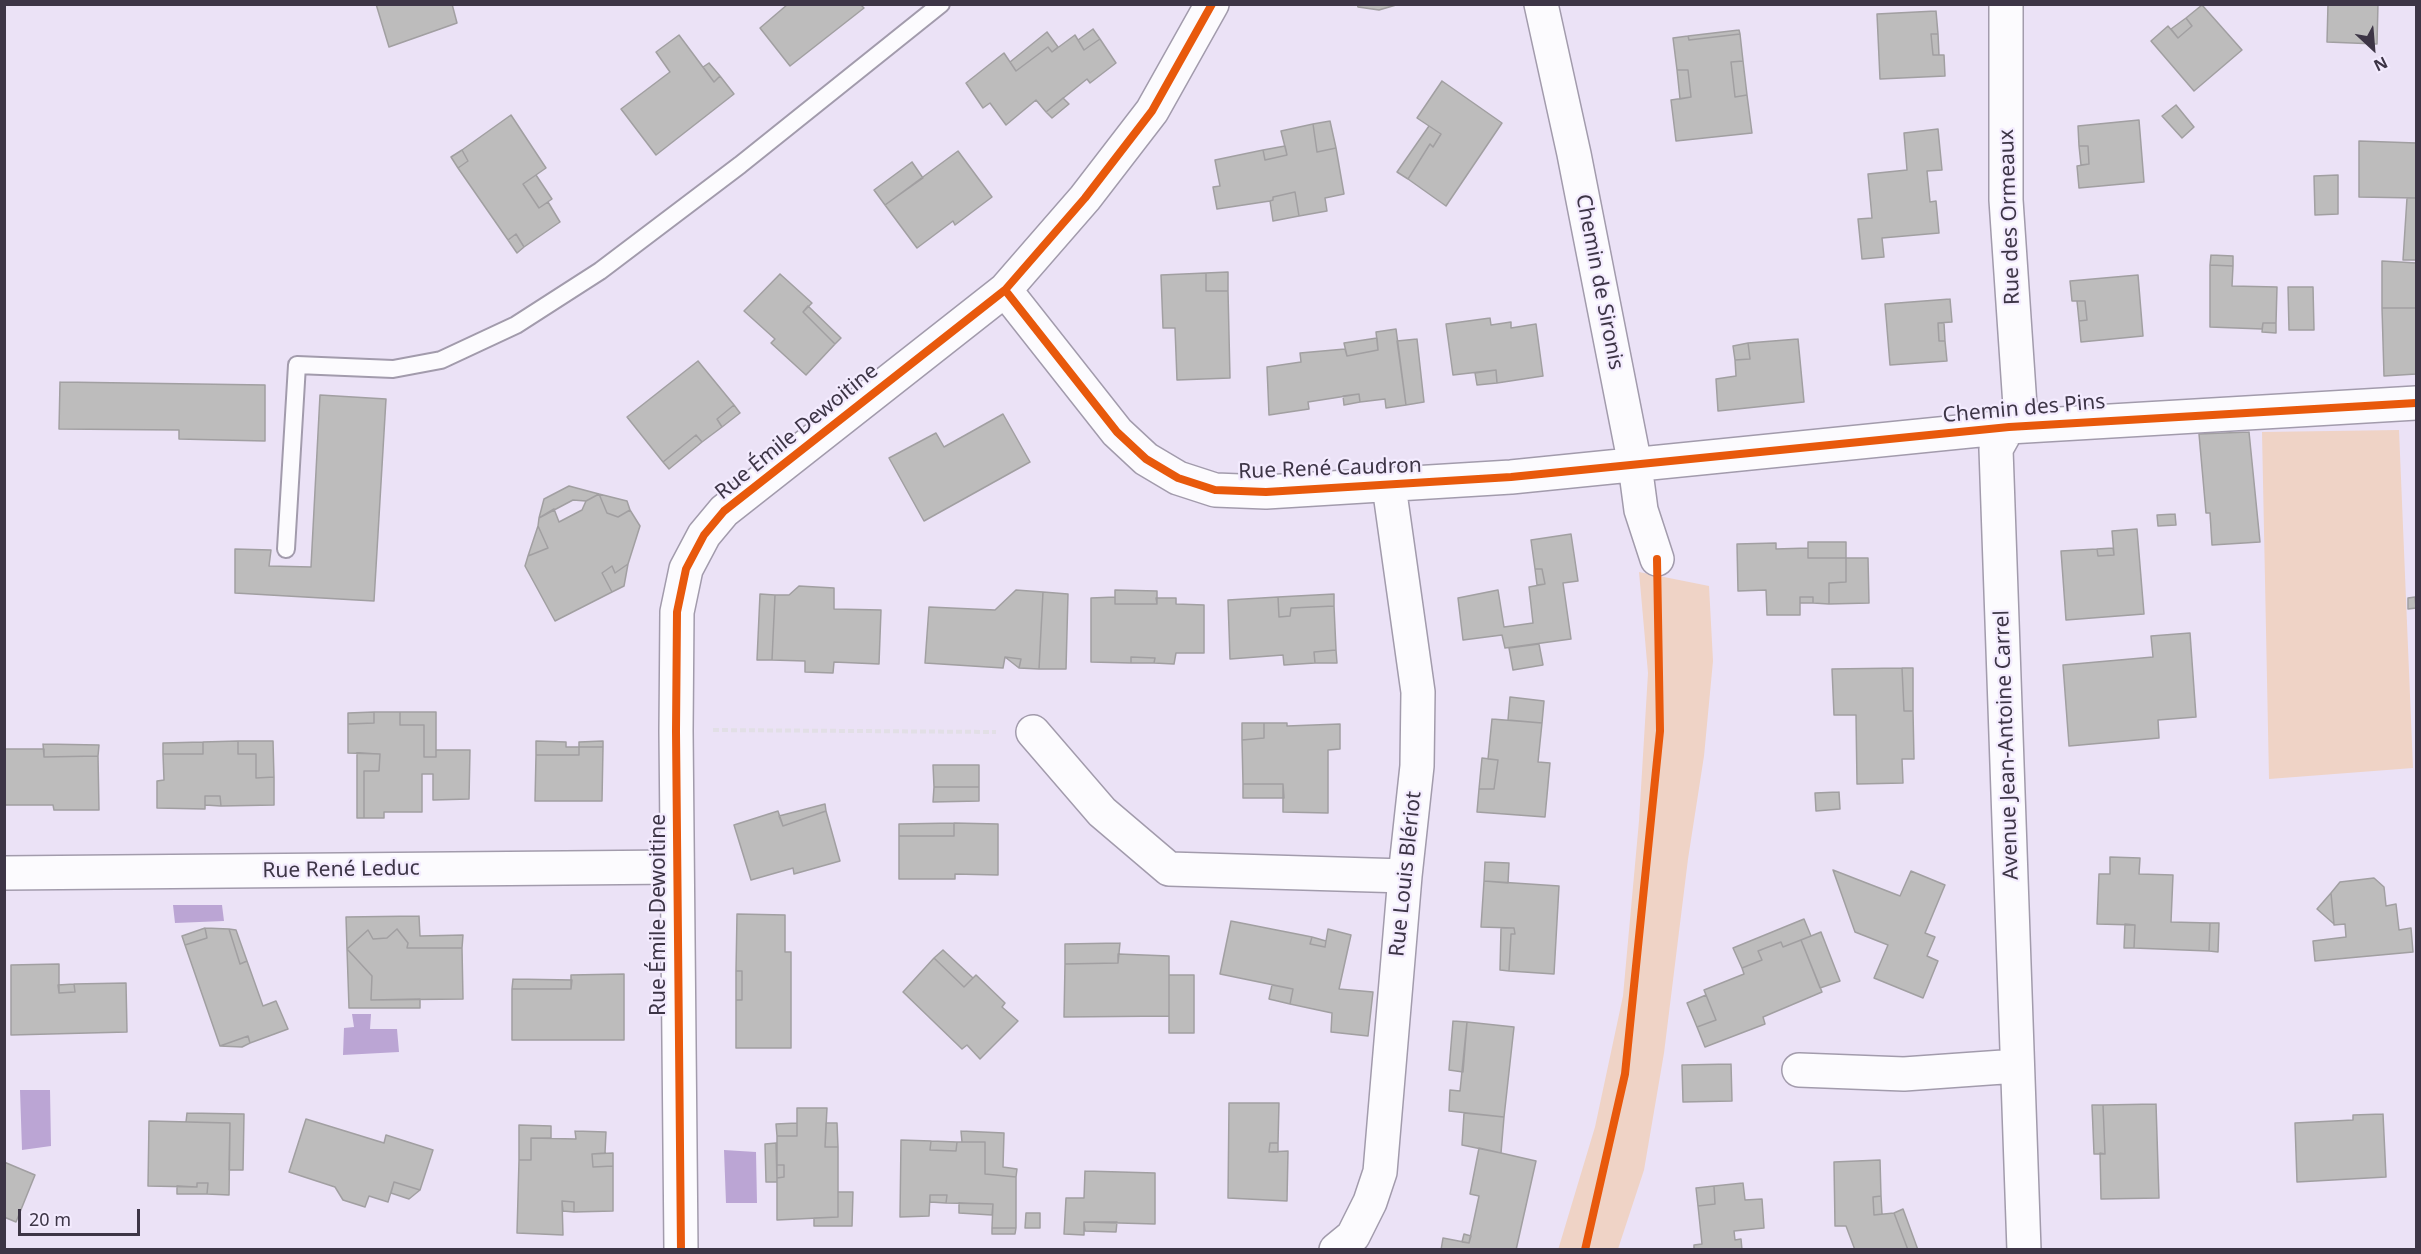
<!DOCTYPE html>
<html>
<head>
<meta charset="utf-8">
<style>
  body { margin:0 }
  #map { position:relative; width:2421px; height:1254px; overflow:hidden; background:#ebe2f6; font-family:"Noto Sans",sans-serif }
  canvas { display:block }
  .frame { position:absolute; inset:0; border:6px solid #3d3546; pointer-events:none }
  .north { position:absolute; left:2343px; top:18px; width:60px; height:60px; -webkit-text-stroke:4px #f3ebfe; paint-order:stroke; rotate:154deg; font-size:16px; font-weight:700; line-height:24px; text-align:center; color:#3d3546 }
  .north::after { content:''; display:block; margin:auto; width:21px; height:27px; background:#3d3546; clip-path:polygon(50% 0,100% 100%,50% 72%,0 100%) }
  .scale { position:absolute; left:18px; top:1209px; width:122px; height:27px; box-sizing:border-box; border:3px solid #3d3546; border-top:0; padding-left:8px; font-size:18px; line-height:21px; white-space:nowrap; color:#3d3546; -webkit-text-stroke:4px #f3ebfe; paint-order:stroke }
</style>
</head>
<body>
<div id="map">
<canvas width="2421" height="1254"></canvas>
<div class="frame"></div>
<div class="north">N</div>
<div class="scale">20 m</div>
</div>
<script>
const ctx = document.querySelector('canvas').getContext('2d');
ctx.lineJoin = 'round';
function paint(path, color) {
  ctx.fillStyle = color;
  ctx.fill(path, 'evenodd');
}
function toPath(rows) {
  const path = new Path2D();
  for (const r of rows) {
    path.moveTo(r[0], r[1]);
    for (let i = 2; i < r.length; i += 2) path.lineTo(r[i], r[i + 1]);
  }
  return path;
}
function trace(path, color, width, dash) {
  ctx.strokeStyle = color;
  ctx.lineWidth = width;
  ctx.lineCap = dash ? 'butt' : 'round';
  ctx.setLineDash(dash || []);
  ctx.stroke(path);
}
function drawText(font, color, halo, rows, align = 'center') {
  ctx.font = font + ' "Noto Sans",sans-serif';
  ctx.lineWidth = 4.5;
  ctx.setLineDash([]);
  ctx.textBaseline = 'middle';
  ctx.strokeStyle = halo;
  ctx.fillStyle = color;
  for (const [text, x, y, turn = 0] of rows) {
    ctx.save();
    ctx.translate(x, y);
    ctx.rotate((+turn || 0) * Math.PI / 180);
    ctx.textAlign = isNaN(turn) ? turn : align;
    if (halo) ctx.strokeText(text, 0, 0);
    ctx.fillText(text, 0, 0);
    ctx.restore();
  }
}
paint(toPath([
  [2399,430,2413,768,2269,779,2262,432],
  [1639,572,1709,586,1713,661,1704,756,1688,859,1664,1053,1644,1170,1618,1249,1558,1250,1595,1127,1623,996,1639,821,1648,673]
]), '#efd3c6');
paint(toPath([
  [173,905,222,905,224,921,175,923],
  [352,1014,371,1014,370,1029,397,1029,399,1052,343,1055,344,1028,354,1027],
  [20,1090,50,1090,51,1146,22,1150],
  [724,1150,756,1152,757,1203,726,1203]
]), '#bba5d4');
const building = toPath([
  [376,4,452,4,457,23,389,47,376,4],
  [788,4,860,4,864,8,790,66,760,28,788,4],
  [1357,4,1396,4,1396,5,1379,10,1358,7,1357,4],
  [2328,4,2378,4,2377,44,2327,42,2328,4],
  [2202,5,2242,50,2194,91,2151,41,2168,26,2178,38,2192,26,2186,18,2202,5],
  [1936,11,1938,34,1931,34,1933,55,1944,55,1945,76,1880,79,1877,14,1936,11],
  [2186,18,2192,26,2178,38,2171,29,2186,18],
  [1093,29,1100,39,1084,50,1078,40,1093,29],
  [1739,30,1740,34,1689,40,1688,36,1739,30],
  [1047,32,1058,47,1052,52,1048,47,1016,71,1010,62,1047,32],
  [1740,34,1743,61,1731,62,1735,97,1747,95,1752,133,1676,141,1671,100,1691,97,1688,70,1677,70,1673,38,1688,36,1689,40,1740,34],
  [1931,34,1938,34,1939,55,1933,55,1931,34],
  [679,35,714,82,720,76,734,94,656,155,621,109,670,72,656,52,679,35],
  [1075,35,1084,50,1100,39,1116,63,1090,83,1087,79,1046,112,1036,100,1006,125,990,103,983,108,966,83,1004,53,1016,71,1048,47,1052,52,1075,35],
  [1743,61,1747,95,1735,97,1731,62,1743,61],
  [709,63,720,76,714,82,703,67,709,63],
  [1677,70,1688,70,1691,97,1680,99,1677,70],
  [1442,81,1502,123,1446,206,1408,179,1430,144,1433,147,1441,134,1417,118,1442,81],
  [1063,98,1069,104,1052,118,1046,112,1063,98],
  [2176,105,2194,127,2182,138,2162,116,2176,105],
  [511,115,546,168,523,184,539,208,548,202,560,222,524,247,516,234,508,240,458,168,468,161,462,150,511,115],
  [2139,120,2144,182,2079,188,2077,166,2089,164,2088,146,2079,146,2078,126,2139,120],
  [1330,121,1336,148,1317,152,1313,124,1330,121],
  [1313,124,1317,152,1336,148,1344,194,1325,198,1327,211,1299,216,1295,192,1273,197,1273,200,1270,201,1217,209,1213,187,1220,186,1215,160,1263,150,1265,160,1287,155,1281,131,1313,124],
  [1429,126,1441,134,1433,147,1430,144,1408,179,1397,172,1429,126],
  [1938,129,1942,170,1927,171,1930,202,1936,201,1939,233,1882,238,1884,257,1862,259,1858,219,1872,218,1868,174,1907,170,1904,133,1938,129],
  [2359,141,2416,143,2416,198,2359,197,2359,141],
  [1285,146,1287,155,1265,160,1263,150,1285,146],
  [2079,146,2088,146,2089,164,2081,165,2079,146],
  [462,150,468,161,458,168,451,157,462,150],
  [958,151,992,197,955,225,953,221,917,248,885,205,958,151],
  [912,162,923,178,885,205,874,190,912,162],
  [536,175,552,199,539,208,523,184,536,175],
  [2338,175,2338,214,2315,215,2314,176,2338,175],
  [1295,192,1299,216,1273,221,1270,201,1273,200,1273,197,1295,192],
  [2407,198,2416,198,2416,260,2403,260,2407,198],
  [516,234,524,247,517,253,508,240,516,234],
  [2211,255,2233,256,2233,266,2210,265,2211,255],
  [2382,261,2416,263,2416,308,2382,308,2382,261],
  [2210,265,2233,266,2232,286,2277,287,2276,323,2263,323,2262,329,2210,327,2210,265],
  [1228,272,1228,291,1206,291,1206,273,1228,272],
  [1206,273,1206,291,1228,291,1230,378,1177,380,1175,328,1163,328,1161,275,1206,273],
  [780,274,812,303,803,312,835,344,806,375,771,343,775,339,744,311,780,274],
  [2138,275,2143,336,2081,342,2079,321,2087,320,2085,301,2072,301,2070,281,2138,275],
  [2288,287,2313,287,2314,330,2289,330,2288,287],
  [1950,299,1952,322,1938,323,1939,341,1945,341,1947,361,1890,365,1885,304,1950,299],
  [2077,301,2085,301,2087,320,2079,321,2077,301],
  [808,306,841,338,835,344,803,312,808,306],
  [2382,308,2416,308,2416,374,2384,376,2382,308],
  [1490,318,1491,325,1511,322,1511,328,1536,324,1543,376,1497,383,1496,370,1453,375,1446,324,1490,318],
  [1938,323,1944,323,1945,341,1939,341,1938,323],
  [2263,323,2276,323,2276,333,2262,332,2263,323],
  [1396,329,1406,405,1386,408,1385,399,1360,402,1359,394,1308,402,1309,409,1269,415,1267,367,1301,362,1300,353,1345,349,1347,356,1378,350,1376,332,1396,329],
  [1377,338,1378,350,1347,356,1344,343,1377,338],
  [1417,339,1424,402,1406,405,1397,341,1417,339],
  [1798,339,1804,402,1718,411,1716,379,1736,376,1735,360,1750,359,1748,343,1798,339],
  [1748,343,1750,359,1735,360,1733,346,1748,343],
  [698,361,734,405,717,419,722,427,702,442,696,435,663,462,627,417,698,361],
  [1496,370,1497,383,1477,385,1475,373,1496,370],
  [60,382,265,385,265,441,179,439,179,430,59,429,60,382],
  [1359,394,1360,402,1344,405,1343,396,1359,394],
  [320,395,386,399,374,601,235,593,235,549,271,550,269,566,311,567,320,395],
  [734,405,740,413,722,427,717,419,734,405],
  [1003,414,1030,462,924,521,889,458,936,433,944,447,1003,414],
  [2249,432,2260,542,2212,545,2210,513,2206,513,2199,434,2249,432],
  [696,435,702,442,669,469,663,462,696,435],
  [569,486,599,494,586,501,573,500,539,518,544,499,569,486],
  [599,494,607,513,618,517,630,510,640,526,628,564,615,573,612,566,602,573,612,592,555,621,525,566,528,556,548,548,538,526,539,518,554,509,559,522,582,510,586,501,599,494],
  [599,494,627,501,630,510,618,517,607,513,599,494],
  [2175,514,2176,525,2158,526,2157,515,2175,514],
  [538,526,548,548,528,556,538,526],
  [2137,529,2144,614,2066,620,2061,551,2097,549,2098,556,2114,555,2112,531,2137,529],
  [1571,534,1578,581,1563,583,1571,639,1505,648,1502,635,1463,640,1458,598,1498,590,1504,627,1533,623,1529,587,1545,584,1542,569,1535,569,1531,540,1571,534],
  [1808,542,1846,542,1846,558,1808,558,1808,542],
  [1776,543,1776,549,1808,548,1808,558,1846,558,1846,582,1829,583,1829,604,1813,603,1813,597,1800,597,1800,615,1767,615,1766,590,1738,591,1737,544,1776,543],
  [2113,548,2114,555,2098,556,2097,549,2113,548],
  [1846,558,1868,558,1869,603,1829,604,1829,583,1846,582,1846,558],
  [628,564,624,586,612,592,602,573,612,566,615,573,628,564],
  [1535,569,1542,569,1545,584,1537,585,1535,569],
  [799,586,834,588,834,609,881,610,879,664,834,662,833,673,805,672,805,661,772,660,775,595,789,595,799,586],
  [1016,590,1043,592,1039,669,1019,668,1021,659,1005,657,1003,668,925,663,929,607,995,610,1016,590],
  [1115,590,1157,591,1157,604,1115,604,1115,590],
  [1043,592,1068,594,1066,669,1039,669,1043,592],
  [760,594,775,595,772,660,757,660,760,594],
  [1334,594,1334,606,1291,608,1290,616,1279,617,1278,597,1334,594],
  [1115,597,1115,604,1157,604,1156,598,1176,598,1176,604,1204,605,1204,653,1176,653,1174,664,1154,663,1155,658,1131,657,1131,663,1091,662,1091,598,1115,597],
  [1278,597,1279,617,1290,616,1291,608,1334,606,1336,650,1314,652,1315,663,1284,665,1283,655,1230,659,1228,600,1278,597],
  [1800,597,1813,597,1813,603,1800,603,1800,597],
  [2415,597,2416,608,2408,609,2408,598,2415,597],
  [2190,633,2196,717,2158,720,2159,738,2069,746,2063,665,2153,657,2151,636,2190,633],
  [1539,644,1543,665,1513,670,1509,648,1539,644],
  [1336,650,1337,663,1315,663,1314,652,1336,650],
  [1005,657,1021,659,1019,668,1005,657],
  [1131,657,1155,658,1154,663,1131,663,1131,657],
  [1902,668,1904,711,1913,711,1914,759,1902,759,1903,783,1857,784,1856,715,1834,715,1832,669,1902,668],
  [1902,668,1913,668,1913,711,1904,711,1902,668],
  [1510,697,1544,701,1542,723,1508,720,1510,697],
  [374,712,400,712,400,725,424,725,424,757,436,757,436,750,470,750,469,799,433,800,433,774,422,774,422,812,384,812,384,818,364,818,364,771,379,771,380,754,348,753,348,724,374,723,374,712],
  [374,712,374,723,348,724,348,713,374,712],
  [400,712,436,712,436,757,424,757,424,725,400,725,400,712],
  [1492,719,1542,723,1538,762,1550,763,1545,817,1477,812,1479,789,1494,789,1498,760,1488,759,1492,719],
  [1242,723,1264,723,1264,738,1242,740,1242,723],
  [1264,723,1287,723,1287,726,1340,724,1340,749,1328,750,1328,813,1283,812,1283,784,1243,784,1242,740,1264,738,1264,723],
  [238,741,238,754,256,754,256,778,274,777,274,805,221,806,220,796,205,796,205,809,157,808,157,781,164,780,163,754,203,754,203,742,238,741],
  [238,741,273,741,274,777,256,778,256,754,238,754,238,741],
  [536,741,566,742,566,747,579,747,579,755,536,755,536,741],
  [603,741,603,747,579,747,579,742,603,741],
  [203,742,203,754,163,754,163,743,203,742],
  [43,744,99,745,98,756,44,757,43,744],
  [579,747,603,747,602,801,535,801,536,755,579,755,579,747],
  [4,749,44,749,44,757,98,756,99,810,54,810,53,805,4,805,4,749],
  [357,753,380,754,379,771,364,771,364,818,357,818,357,753],
  [1482,758,1498,760,1494,789,1479,789,1482,758],
  [933,765,979,765,979,787,934,787,933,765],
  [1243,784,1283,784,1284,798,1243,798,1243,784],
  [934,787,979,787,979,801,933,802,934,787],
  [1839,792,1840,809,1816,811,1815,793,1839,792],
  [205,796,220,796,221,806,205,805,205,796],
  [825,804,826,811,783,826,779,816,825,804],
  [778,811,783,826,826,811,840,861,794,874,793,868,751,880,734,825,778,811],
  [954,823,998,824,998,875,955,874,955,879,899,879,899,836,954,836,954,823],
  [954,823,954,836,899,836,899,824,954,823],
  [2110,857,2140,858,2139,874,2173,875,2171,922,2210,923,2209,951,2134,948,2135,925,2097,924,2099,874,2110,874,2110,857],
  [1485,862,1509,863,1508,883,1484,881,1485,862],
  [1833,870,1900,896,1911,871,1945,885,1925,933,1935,937,1927,956,1938,961,1923,998,1874,978,1888,945,1855,932,1833,870],
  [2374,878,2384,887,2386,906,2396,904,2399,930,2411,928,2413,952,2315,961,2313,941,2346,937,2345,924,2334,925,2331,893,2340,882,2374,878],
  [1484,881,1559,886,1554,974,1509,971,1511,934,1515,934,1514,928,1481,927,1484,881],
  [2331,893,2334,924,2317,909,2331,893],
  [737,914,785,915,785,952,791,952,791,1048,736,1048,736,1000,742,1000,742,971,736,971,737,914],
  [419,916,420,936,463,935,462,948,407,948,408,943,397,929,387,938,373,939,368,930,347,949,346,917,419,916],
  [1804,919,1811,936,1783,947,1781,942,1758,951,1762,960,1742,968,1733,948,1804,919],
  [1231,921,1312,937,1310,944,1325,947,1328,929,1351,935,1339,989,1373,992,1368,1036,1331,1032,1332,1013,1290,1004,1293,989,1220,974,1231,921],
  [2210,923,2219,923,2218,952,2209,951,2210,923],
  [2125,924,2135,925,2134,948,2124,948,2125,924],
  [205,928,207,938,185,945,182,936,205,928],
  [205,928,229,929,240,964,247,961,263,1006,276,1001,288,1029,250,1043,248,1036,220,1046,185,945,207,938,205,928],
  [1501,928,1514,928,1515,934,1511,934,1509,971,1500,970,1501,928],
  [229,929,236,930,247,961,240,964,229,929],
  [397,929,408,943,407,948,462,948,463,999,371,1000,372,976,347,949,368,930,373,939,387,938,397,929],
  [1821,932,1840,981,1820,988,1801,940,1821,932],
  [1312,937,1326,941,1325,947,1310,944,1312,937],
  [1801,940,1822,992,1763,1017,1765,1024,1705,1047,1697,1027,1716,1020,1704,990,1744,974,1742,968,1762,960,1758,951,1781,942,1783,947,1801,940],
  [1120,943,1118,963,1065,964,1065,944,1120,943],
  [347,949,372,976,371,1000,420,999,420,1008,349,1008,347,949],
  [943,950,973,978,964,987,934,958,943,950],
  [1118,954,1169,956,1169,1016,1064,1017,1065,964,1118,963,1118,954],
  [934,958,964,987,976,975,1005,1003,1002,1007,1018,1021,980,1059,967,1045,962,1049,903,992,934,958],
  [59,964,59,993,75,992,74,984,126,983,127,1032,11,1035,11,965,59,964],
  [736,971,742,971,742,1000,736,1000,736,971],
  [624,974,624,1040,512,1040,512,989,571,989,571,975,624,974],
  [1169,975,1194,975,1194,1033,1169,1033,1169,975],
  [513,979,572,980,571,989,512,989,513,979],
  [74,984,75,992,59,993,58,985,74,984],
  [1272,985,1293,989,1290,1004,1269,999,1272,985],
  [1706,995,1716,1020,1697,1027,1687,1003,1706,995],
  [1453,1021,1467,1022,1463,1072,1449,1070,1453,1021],
  [1467,1022,1514,1027,1504,1117,1449,1111,1450,1090,1460,1091,1467,1022],
  [248,1036,250,1043,242,1047,220,1046,248,1036],
  [1731,1064,1732,1101,1683,1102,1682,1065,1731,1064],
  [1229,1103,1279,1103,1278,1143,1270,1143,1269,1152,1288,1151,1287,1201,1228,1198,1229,1103],
  [2156,1104,2159,1198,2101,1199,2100,1153,2105,1154,2103,1105,2156,1104],
  [2092,1105,2103,1105,2105,1154,2094,1154,2092,1105],
  [797,1108,827,1108,825,1147,838,1147,838,1217,777,1220,777,1178,784,1177,784,1165,777,1165,777,1136,797,1136,797,1108],
  [187,1113,244,1114,243,1170,229,1170,230,1123,186,1122,187,1113],
  [1464,1113,1504,1117,1501,1153,1462,1145,1464,1113],
  [2383,1114,2386,1177,2297,1182,2295,1123,2353,1120,2353,1115,2383,1114],
  [306,1119,384,1143,386,1135,433,1150,420,1190,394,1182,388,1202,369,1196,365,1207,343,1200,335,1187,289,1172,306,1119],
  [149,1121,230,1123,229,1195,207,1194,208,1183,197,1183,197,1187,148,1186,149,1121],
  [797,1123,797,1136,777,1136,776,1124,797,1123],
  [826,1123,837,1123,838,1147,825,1147,826,1123],
  [519,1125,551,1126,551,1138,531,1138,531,1160,519,1160,519,1125],
  [575,1131,606,1132,605,1153,592,1154,593,1167,613,1166,613,1211,574,1212,574,1202,562,1201,563,1235,517,1233,519,1160,531,1160,531,1138,576,1139,575,1131],
  [961,1131,1004,1133,1003,1167,1017,1169,1016,1177,985,1174,985,1142,962,1142,961,1131],
  [901,1140,931,1141,930,1150,956,1151,957,1142,985,1142,985,1174,1016,1177,1016,1228,992,1228,993,1204,946,1203,947,1195,930,1195,929,1216,900,1217,901,1140],
  [931,1141,957,1142,956,1151,930,1150,931,1141],
  [776,1143,777,1182,766,1182,765,1144,776,1143],
  [1270,1143,1278,1143,1278,1152,1269,1152,1270,1143],
  [1479,1148,1536,1161,1516,1250,1441,1250,1443,1238,1469,1243,1479,1196,1470,1194,1479,1148],
  [613,1153,613,1166,593,1167,592,1154,613,1153],
  [1880,1160,1881,1196,1873,1197,1874,1215,1894,1213,1908,1250,1855,1250,1846,1226,1835,1226,1834,1162,1880,1160],
  [4,1162,35,1175,16,1222,4,1217,4,1162],
  [777,1165,784,1165,784,1177,777,1178,777,1165],
  [1085,1171,1155,1173,1155,1224,1084,1222,1084,1235,1064,1234,1066,1198,1084,1198,1085,1171],
  [394,1182,420,1190,409,1199,391,1193,394,1182],
  [197,1183,208,1183,207,1194,177,1194,177,1186,197,1187,197,1183],
  [1743,1183,1745,1200,1762,1199,1764,1228,1734,1231,1735,1240,1741,1239,1742,1250,1694,1250,1694,1245,1702,1244,1698,1206,1715,1204,1714,1186,1743,1183],
  [1714,1186,1715,1204,1698,1206,1696,1188,1714,1186],
  [838,1192,853,1192,852,1226,814,1226,814,1218,838,1217,838,1192],
  [930,1195,947,1195,946,1203,930,1202,930,1195],
  [1881,1196,1882,1214,1874,1215,1873,1197,1881,1196],
  [562,1201,574,1202,574,1212,563,1211,562,1201],
  [959,1203,993,1204,992,1215,959,1213,959,1203],
  [1903,1209,1918,1250,1908,1250,1894,1213,1903,1209],
  [1026,1213,1040,1213,1040,1228,1025,1228,1026,1213],
  [1084,1222,1117,1222,1116,1232,1085,1231,1084,1222],
  [992,1228,1016,1228,1015,1234,992,1234,992,1228],
  [1464,1234,1471,1236,1469,1243,1462,1242,1464,1234]
]);
paint(building, '#bdbcbc');
trace(building, '#a19fa1', 1.5);
const lane = toPath([
  [286,549,297,365,393,369,441,360,516,325,600,271,740,165,941,4]
]);
const street = toPath([
  [1541,4,1574,154,1635,465,1641,510,1657,559],
  [2006,4,2006,200,2020,406,1996,449,2024,1250],
  [1005,290,1117,432,1146,459,1178,478,1215,490,1266,492,1511,477,2009,427,2416,403],
  [1033,732,1102,812,1169,869,1405,876],
  [4,873,677,867],
  [1799,1070,1904,1074,2017,1066],
  [681,1250,676,731,677,612,686,569,704,535,724,511,1005,290,1085,198,1152,111,1212,4],
  [1336,1250,1353,1236,1370,1202,1380,1172,1405,876,1417,766,1418,692,1389,486]
]);
trace(lane, '#a29bac', 20);
trace(street, '#a29bac', 36);
trace(toPath([
  [713,730,996,732]
]), '#e2dfe6', 4, [6, 3]);
trace(lane, '#fcfbfe', 16);
trace(street, '#fcfbfe', 33);
trace(toPath([
  [1005,290,1117,432,1146,459,1178,478,1215,490,1266,492,1511,477,2009,427,2416,403],
  [681,1250,676,731,677,612,686,569,704,535,724,511,1005,290,1085,198,1152,111,1212,4],
  [1585,1250,1625,1074,1660,731,1657,559]
]), '#e8590c', 8);
drawText('21px', '#3d3546', '#f3ebfe', [
  ["Rue des Ormeaux",2010,217,-92],
  ["Chemin de Sironis",1599,282,79],
  ["Chemin des Pins",2024,409,-5],
  ["Rue Émile Dewoitine",797,432,-39],
  ["Rue René Caudron",1330,469,-2],
  ["Avenue Jean-Antoine Carrel",2007,745,-92],
  ["Rue René Leduc",341,870,-1],
  ["Rue Louis Blériot",1406,874,-84],
  ["Rue Émile Dewoitine",659,915,-90]
]);
</script>
</body>
</html>
